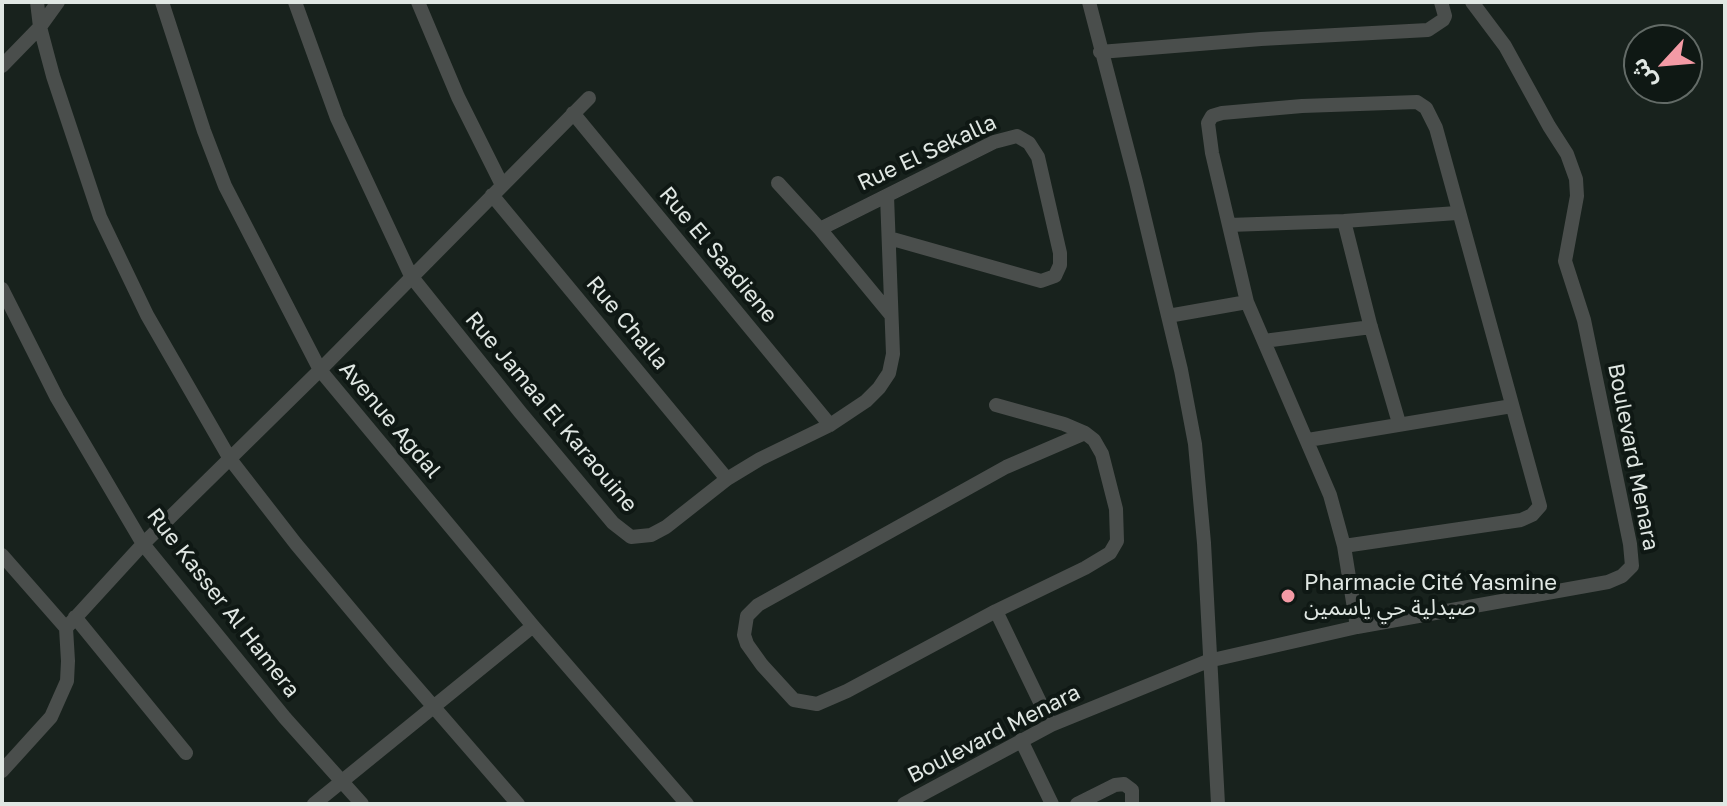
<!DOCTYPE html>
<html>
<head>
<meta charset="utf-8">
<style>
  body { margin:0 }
  #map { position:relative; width:1727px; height:806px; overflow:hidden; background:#18221d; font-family:"Golos Text","Noto Sans Arabic",sans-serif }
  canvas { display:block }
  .frame { position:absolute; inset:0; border:4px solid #e0e7e3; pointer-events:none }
  .north { position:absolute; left:1623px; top:24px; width:80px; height:80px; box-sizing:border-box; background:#0f1814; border:2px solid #636b67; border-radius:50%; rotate:244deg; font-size:22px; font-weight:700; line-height:32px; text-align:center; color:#e0e7e3 }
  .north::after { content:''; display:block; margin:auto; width:28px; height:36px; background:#f49aa5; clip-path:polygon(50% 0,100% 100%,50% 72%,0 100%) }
</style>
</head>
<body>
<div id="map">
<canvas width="1727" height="806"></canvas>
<div class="frame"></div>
<div class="north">ش</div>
</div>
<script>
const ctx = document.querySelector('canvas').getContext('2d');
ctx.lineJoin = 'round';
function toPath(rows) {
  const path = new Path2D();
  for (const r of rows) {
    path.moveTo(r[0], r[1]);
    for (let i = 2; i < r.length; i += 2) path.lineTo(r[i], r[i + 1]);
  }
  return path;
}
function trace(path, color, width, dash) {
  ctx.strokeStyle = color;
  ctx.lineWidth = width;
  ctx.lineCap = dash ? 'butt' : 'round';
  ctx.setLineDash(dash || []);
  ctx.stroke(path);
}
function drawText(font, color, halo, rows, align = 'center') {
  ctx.font = font + ' "Golos Text","Noto Sans Arabic",sans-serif';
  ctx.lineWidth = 8;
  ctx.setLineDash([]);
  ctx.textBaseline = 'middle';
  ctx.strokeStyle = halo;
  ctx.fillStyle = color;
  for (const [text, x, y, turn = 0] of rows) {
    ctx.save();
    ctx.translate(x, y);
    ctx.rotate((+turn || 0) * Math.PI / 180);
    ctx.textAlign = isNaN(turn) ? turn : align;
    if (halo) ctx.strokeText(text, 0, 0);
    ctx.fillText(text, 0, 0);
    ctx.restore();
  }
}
trace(toPath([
  [37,2,40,27,53,76,100,217,147,315,230,459,296,544,393,660,518,804],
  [162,2,204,131,225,186,320,370,533,626,687,804],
  [295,2,337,118,411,276,520,412,613,523,631,537,651,535,666,527,727,479,760,459,830,425,866,401,879,388,889,373,893,354,887,196],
  [418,2,458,97,502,185],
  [1089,2,1136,182,1181,370,1195,444,1204,543,1218,804],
  [1100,52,1261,39,1428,30,1443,20,1445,16,1441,2],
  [2,66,40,27,58,2],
  [573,113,830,425],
  [778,183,820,229,891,315],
  [492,195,727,479],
  [1344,221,1370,324,1399,423],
  [1229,225,1344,221,1457,213],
  [820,229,994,142,1017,136,1029,143,1038,157,1060,253,1060,265,1055,276,1041,281,889,238],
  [2,289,57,398,143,544,285,718,362,804],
  [1168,316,1247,302],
  [1264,341,1371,327],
  [996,405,1064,424,1085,433,1094,440,1102,454,1116,509,1117,541,1110,553,1085,568,996,611,847,691,817,704,794,700,762,665,747,644,744,635,747,616,758,605,1006,467,1085,433],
  [1308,440,1512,406],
  [1344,546,1521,520,1532,515,1540,506,1436,128,1426,108,1417,102,1302,106,1222,113,1212,116,1208,123,1212,153,1247,302,1330,495,1344,546,1357,627],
  [2,555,66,628,68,661,67,681,51,717,2,771],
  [996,611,1051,725],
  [75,617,186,753],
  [66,628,143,544,320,370,589,98],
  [1021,740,1052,804],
  [314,804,533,626],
  [904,804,1051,725,1208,661,1357,627,1608,582,1622,576,1632,566,1630,544,1584,320,1565,261,1577,196,1576,179,1567,154,1549,126,1505,46,1472,2],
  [1077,804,1115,785,1124,784,1132,790,1132,804]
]), '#4a4e4c', 14);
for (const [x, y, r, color] of [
  [1288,596,8,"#f49aa5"]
]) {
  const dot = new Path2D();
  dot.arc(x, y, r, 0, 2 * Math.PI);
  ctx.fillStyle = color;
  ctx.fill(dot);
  trace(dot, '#0f1814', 3);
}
drawText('22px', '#e0e7e3', '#0f1814', [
  ["Rue El Sekalla",927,153,-25],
  ["Rue El Saadiene",718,255,50],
  ["Rue Challa",627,323,50],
  ["Rue Jamaa El Karaouine",551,412,50],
  ["Avenue Agdal",390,420,50],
  ["Boulevard Menara",1633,457,79],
  ["Rue Kasser Al Hamera",223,603,52],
  ["Boulevard Menara",994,734,-27]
]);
drawText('22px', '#e0e7e3', '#0f1814', [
  ["Pharmacie Cité Yasmine",1304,583],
  ["صيدلية حي ياسمين",1304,608]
], 'left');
</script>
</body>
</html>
